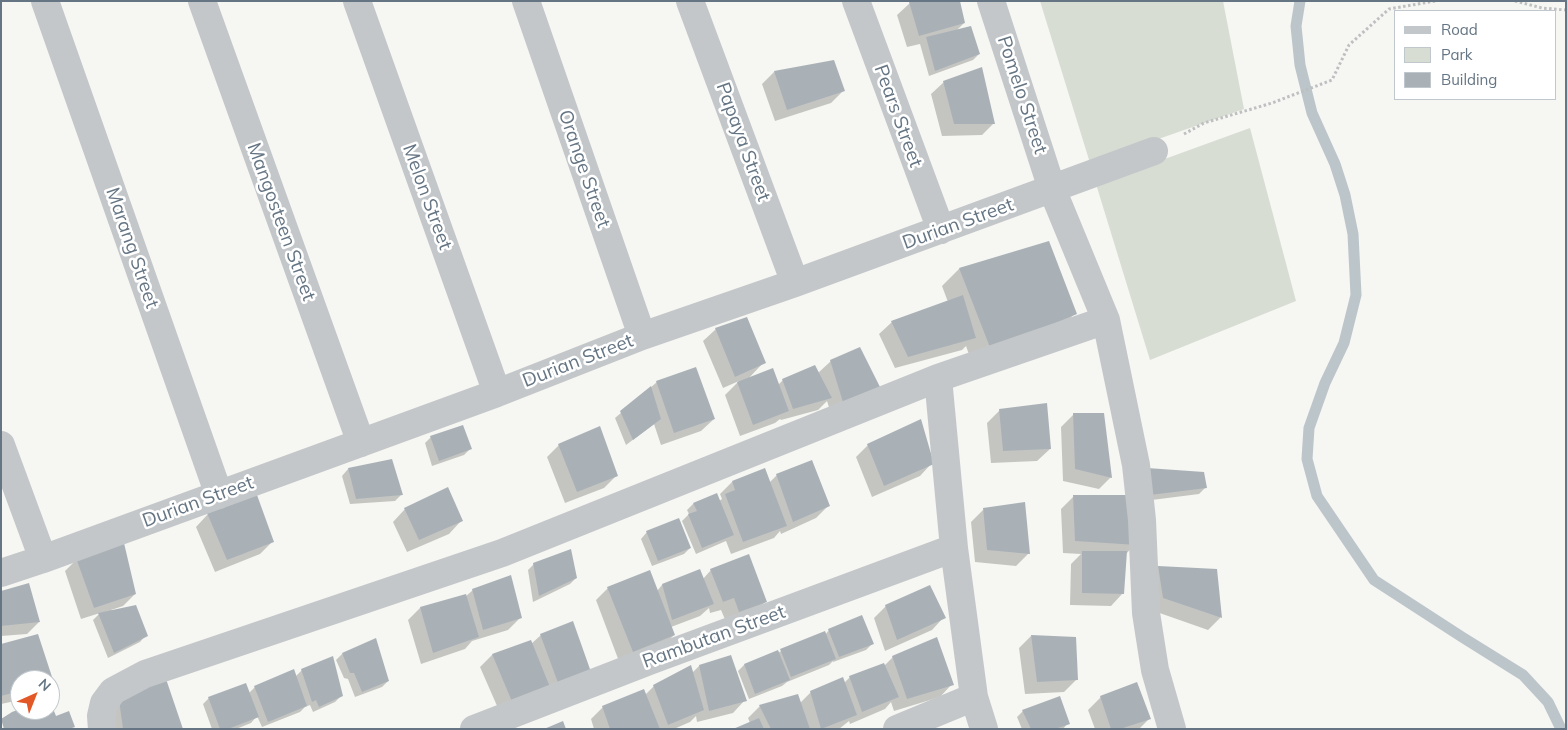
<!DOCTYPE html>
<html>
<head>
<meta charset="utf-8">
<style>
  body { margin:0 }
  #map { position:relative; width:1567px; height:730px; overflow:hidden; background:#f6f6f2; font-family:Mulish,sans-serif }
  canvas { display:block }
  .frame { position:absolute; inset:0; border:2px solid #657583; pointer-events:none }
  .legend { position:absolute; left:1394px; top:10px; width:162px; height:90px; box-sizing:border-box; background:#fff; border:1px solid #c1c8cd; margin:0; padding:6px 9px; list-style:none; font-size:15px; color:#657583 }
  .legend li { display:flex; align-items:center; gap:10px; height:25px }
  .legend b { width:25px; border:1px solid #c1c8cd }
  .north { position:absolute; left:10px; top:670px; width:50px; height:50px; box-sizing:border-box; background:#fff; border:1px solid #c1c8cd; border-radius:50%; rotate:44deg; font-size:14px; font-weight:700; line-height:20px; text-align:center; color:#657583 }
  .north::after { content:''; display:block; margin:auto; width:18px; height:22px; background:#e25927; clip-path:polygon(50% 0,100% 100%,50% 72%,0 100%) }
</style>
</head>
<body>
<div id="map">
<canvas width="1567" height="730"></canvas>
<div class="frame"></div>
<ul class="legend">
<li><b style="height:6px;background:#c3c7ca"></b>Road</li>
<li><b style="height:14px;background:#d7ddd3"></b>Park</li>
<li><b style="height:14px;background:#a9b1b7"></b>Building</li>
</ul>
<div class="north">N</div>
</div>
<script>
const ctx = document.querySelector('canvas').getContext('2d');
ctx.lineJoin = 'round';
function paint(path, color) {
  ctx.fillStyle = color;
  ctx.fill(path, 'evenodd');
}
function toPath(rows) {
  const path = new Path2D();
  for (const r of rows) {
    path.moveTo(r[0], r[1]);
    for (let i = 2; i < r.length; i += 2) path.lineTo(r[i], r[i + 1]);
  }
  return path;
}
function trace(path, color, width, dash) {
  ctx.strokeStyle = color;
  ctx.lineWidth = width;
  ctx.lineCap = dash ? 'butt' : 'round';
  ctx.setLineDash(dash || []);
  ctx.stroke(path);
}
function drawText(font, color, halo, rows, align = 'center') {
  ctx.font = font + ' Mulish,sans-serif';
  ctx.lineWidth = 5;
  ctx.setLineDash([]);
  ctx.textBaseline = 'middle';
  ctx.strokeStyle = halo;
  ctx.fillStyle = color;
  for (const [text, x, y, turn = 0] of rows) {
    ctx.save();
    ctx.translate(x, y);
    ctx.rotate((+turn || 0) * Math.PI / 180);
    ctx.textAlign = isNaN(turn) ? turn : align;
    if (halo) ctx.strokeText(text, 0, 0);
    ctx.fillText(text, 0, 0);
    ctx.restore();
  }
}
paint(toPath([
  [1040,1,1223,1,1244,109,1090,163],
  [1250,128,1296,301,1150,360,1096,184]
]), '#d7ddd3');
paint(toPath([
  [914,1,959,1,964,23,956,31,979,54,973,60,929,76,920,44,907,47,897,15,910,3],
  [774,72,843,91,831,103,775,121,762,84],
  [944,82,994,123,982,135,942,136,931,94],
  [1048,242,1075,313,1058,331,973,366,966,346,962,350,895,368,879,334,892,322,948,302,942,286,959,269],
  [716,329,764,362,748,379,778,385,783,380,818,373,831,361,871,407,834,423,827,401,818,410,781,420,780,419,775,423,740,436,725,395,739,381,723,388,703,341],
  [657,382,714,419,701,431,661,445,654,424,626,445,615,418],
  [999,411,1050,449,1037,461,991,463,987,423],
  [1074,414,1111,477,1099,489,1063,481,1061,427],
  [431,437,470,449,464,455,432,466,425,443],
  [559,445,616,476,604,488,565,503,547,457],
  [868,445,932,463,920,476,872,497,856,457],
  [348,469,401,495,395,501,350,504,342,476],
  [777,475,828,506,816,518,781,534,780,531,774,538,731,554,726,541,696,554,682,521,689,514,687,510,693,504,719,501,722,499,720,494,732,482,769,483],
  [1141,475,1205,488,1199,494,1144,501],
  [1073,497,1135,544,1126,554,1123,593,1111,606,1070,605,1071,564,1081,554,1063,553,1061,509],
  [405,509,461,521,449,534,407,552,393,522],
  [983,510,1029,553,1016,566,975,562,971,522],
  [208,514,272,542,260,554,215,572,196,527],
  [647,532,690,548,684,554,652,566,641,539],
  [77,559,135,594,123,606,111,610,146,635,140,642,108,658,93,620,100,613,81,619,65,571],
  [534,564,576,578,570,584,533,602,528,570],
  [1158,567,1216,570,1220,618,1208,630,1151,610,1146,579],
  [711,570,766,601,753,614,727,624,721,610,710,613,709,608,700,616,671,627,674,635,662,647,620,664,596,600,608,588,657,591,662,585,703,579],
  [473,590,520,618,508,630,472,641,465,649,421,664,408,620,420,608,465,597],
  [1,592,39,622,27,634,1,636],
  [886,606,944,617,932,630,885,651,874,618],
  [829,630,872,644,866,650,833,662,833,661,829,665,787,682,782,686,749,699,738,671,744,665,825,635],
  [37,635,52,682,50,684,50,680,20,680,20,700,1,704,1,645],
  [541,635,590,672,501,715,480,667,492,655,531,644],
  [1031,636,1076,680,1064,692,1025,694,1019,648],
  [342,654,388,681,382,687,355,697,348,679,344,678,336,660],
  [893,657,952,684,940,697,894,711,891,702,885,709,850,724,849,721,839,729,737,729,750,723,748,718,760,706,800,703,811,692,844,683,850,677,885,665],
  [699,666,745,700,733,713,697,722,696,716,690,722,674,729,594,729,591,719,603,707,645,695,654,686,692,673],
  [302,670,342,695,335,702,313,712,310,705,305,707,300,712,262,727,257,716,251,723,236,729,212,729,203,704,209,698,249,693,255,687,296,676],
  [119,694,182,729,109,729],
  [1101,697,1150,718,1139,729,1095,729,1088,710],
  [1023,711,1068,723,1063,729,1022,729,1017,717]
]), '#0003');
trace(toPath([
  [1300,1,1296,26,1300,65,1312,113,1335,164,1345,195,1353,234,1356,295,1344,343,1325,383,1309,428,1307,459,1317,496,1374,580,1462,637,1523,675,1548,702,1561,729]
]), '#bbc5ca', 11);
paint(toPath([
  [960,1,965,23,919,36,909,2],
  [971,26,980,54,935,71,926,37],
  [834,60,845,91,787,110,774,71],
  [982,67,995,124,954,124,943,81],
  [1049,241,1077,314,991,350,959,268],
  [963,295,976,338,908,357,891,321],
  [747,317,766,363,735,377,715,328],
  [860,347,884,395,846,412,830,360],
  [815,365,832,398,793,409,782,379],
  [696,367,715,419,674,433,656,381],
  [773,368,789,411,753,425,737,382],
  [651,386,661,419,633,440,620,411],
  [1047,403,1051,449,1003,451,999,409],
  [1073,413,1104,413,1112,478,1075,469],
  [921,419,934,464,884,486,867,444],
  [463,425,472,449,439,461,430,436],
  [600,426,618,476,577,492,558,444],
  [392,459,403,495,356,499,348,468],
  [812,460,830,506,793,522,776,474],
  [765,468,787,526,743,542,725,494,735,490,732,481],
  [1147,468,1204,472,1207,488,1150,495],
  [448,487,463,521,419,540,404,508],
  [717,493,734,535,702,548,688,514,697,511,693,503],
  [257,495,274,542,227,560,207,513],
  [1073,495,1139,495,1136,545,1075,541],
  [1025,502,1030,554,987,550,983,508],
  [679,518,691,548,658,561,646,531],
  [124,543,136,594,94,608,76,558],
  [571,549,577,578,539,596,533,563],
  [1082,551,1127,551,1124,594,1082,593],
  [749,554,767,602,739,612,734,598,723,602,710,569],
  [1158,566,1217,569,1222,618,1163,598],
  [700,569,714,604,672,620,662,584],
  [650,570,675,635,633,652,607,587],
  [511,575,522,618,483,630,472,589],
  [29,583,40,622,1,626,1,591],
  [930,585,946,618,897,640,885,605],
  [466,594,479,637,433,653,420,607],
  [136,605,148,636,114,653,98,613],
  [862,615,874,644,839,657,828,629],
  [573,621,591,672,558,683,540,634],
  [825,631,836,659,791,677,780,649],
  [38,634,54,683,50,683,50,680,20,680,20,691,1,696,1,644],
  [1031,635,1076,637,1078,680,1037,682],
  [937,637,954,685,907,699,892,656],
  [376,638,389,681,362,692,354,673,350,673,342,653],
  [531,640,552,692,513,704,492,654],
  [778,650,790,680,755,694,744,664],
  [731,655,747,701,709,711,699,665],
  [333,656,343,696,319,707,316,700,312,702,301,669],
  [884,663,899,697,862,712,849,676],
  [691,665,704,710,668,725,653,685],
  [294,669,307,706,268,722,254,686],
  [164,673,183,729,123,729,118,693],
  [843,677,857,715,821,729,810,691],
  [1137,682,1151,719,1120,729,1111,729,1100,696],
  [246,683,259,717,228,729,220,729,208,697],
  [644,689,660,729,610,729,602,706],
  [798,694,810,729,771,729,759,705],
  [1060,696,1070,724,1055,729,1031,729,1022,710],
  [50,701,56,716,69,711,75,727,69,729,4,729,1,719,12,712,20,709,50,710],
  [759,718,764,729,733,729],
  [563,721,566,729,544,729]
]), '#a9b1b7');
trace(toPath([
  [1515,1,1542,8,1566,10],
  [1184,134,1204,123,1272,103,1332,80,1349,45,1389,9,1435,1]
]), '#bdbfc1', 3, [2.5, 2.5]);
trace(toPath([
  [45,1,219,495],
  [202,1,361,443],
  [357,1,497,393],
  [526,1,642,336],
  [690,1,795,283],
  [856,1,941,230],
  [991,1,1052,189,1106,320,1136,465,1142,520,1146,613,1155,670,1172,729],
  [938,378,954,548,974,697,984,729],
  [1,445,43,559],
  [1,573,43,559,497,393,642,336,795,283,1154,151],
  [102,729,101,716,104,703,113,691,145,674,502,553,938,378,1106,320],
  [474,729,652,660,954,548],
  [897,729,974,697]
]), '#c3c7ca', 28);
drawText('19px', '#657583', '#fff', [
  ["Pomelo Street",1022,95,72],
  ["Pears Street",898,116,70],
  ["Papaya Street",743,142,70],
  ["Orange Street",584,169,71],
  ["Melon Street",427,197,70],
  ["Mangosteen Street",281,222,70],
  ["Durian Street",958,224,-20],
  ["Marang Street",132,248,71],
  ["Durian Street",578,361,-21],
  ["Durian Street",198,502,-20],
  ["Rambutan Street",714,637,-20]
]);
</script>
</body>
</html>
